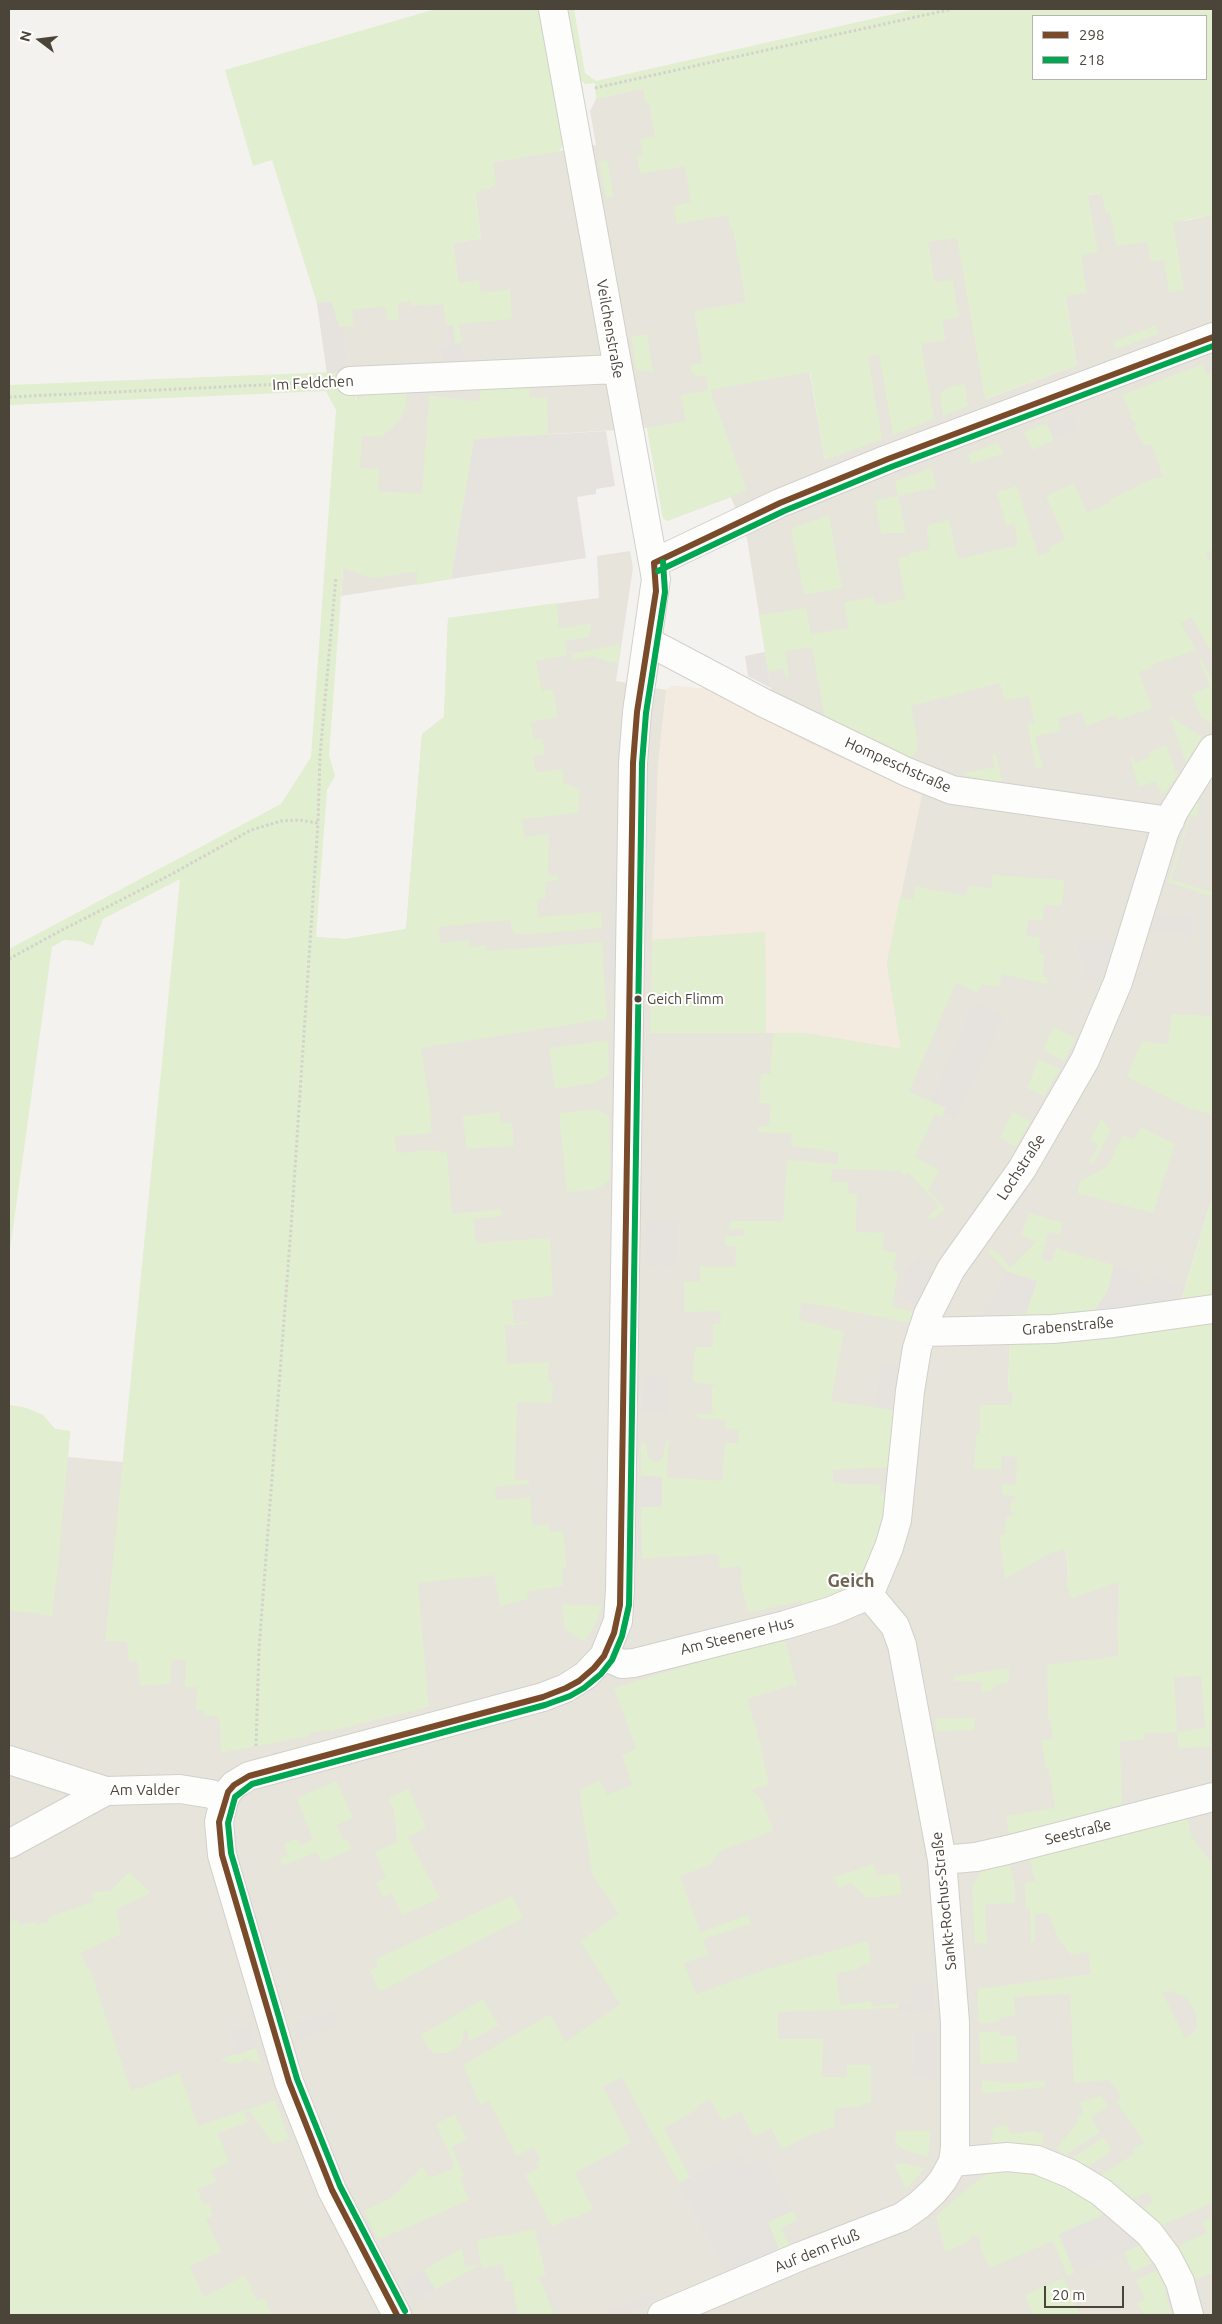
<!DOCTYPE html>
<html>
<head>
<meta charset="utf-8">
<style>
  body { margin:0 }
  #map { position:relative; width:1222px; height:2324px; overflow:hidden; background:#f4f2ee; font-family:Ubuntu,sans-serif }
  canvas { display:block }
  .frame { position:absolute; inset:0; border:10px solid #4b4439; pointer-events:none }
  .legend { position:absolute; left:1032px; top:15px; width:175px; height:65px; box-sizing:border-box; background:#fff; border:1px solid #b7b4b0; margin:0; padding:6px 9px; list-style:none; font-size:15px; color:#4b4439 }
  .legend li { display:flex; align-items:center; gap:10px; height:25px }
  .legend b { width:25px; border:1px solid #b7b4b0 }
  .north { position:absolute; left:15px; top:15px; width:50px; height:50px; -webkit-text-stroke:4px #fff; paint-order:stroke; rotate:285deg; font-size:14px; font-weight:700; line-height:20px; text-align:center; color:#4b4439 }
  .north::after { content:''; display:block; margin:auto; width:18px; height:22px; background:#4b4439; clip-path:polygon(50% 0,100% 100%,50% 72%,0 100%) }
  .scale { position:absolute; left:1044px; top:2286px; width:80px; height:22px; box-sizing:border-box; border:2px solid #4b4439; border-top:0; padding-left:6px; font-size:15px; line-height:18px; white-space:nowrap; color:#4b4439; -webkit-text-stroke:4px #fff; paint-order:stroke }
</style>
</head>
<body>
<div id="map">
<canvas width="1222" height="2324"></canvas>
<div class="frame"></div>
<ul class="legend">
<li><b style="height:6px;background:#7a4b2a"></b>298</li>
<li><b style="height:6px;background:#00a651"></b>218</li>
</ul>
<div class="north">N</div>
<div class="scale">20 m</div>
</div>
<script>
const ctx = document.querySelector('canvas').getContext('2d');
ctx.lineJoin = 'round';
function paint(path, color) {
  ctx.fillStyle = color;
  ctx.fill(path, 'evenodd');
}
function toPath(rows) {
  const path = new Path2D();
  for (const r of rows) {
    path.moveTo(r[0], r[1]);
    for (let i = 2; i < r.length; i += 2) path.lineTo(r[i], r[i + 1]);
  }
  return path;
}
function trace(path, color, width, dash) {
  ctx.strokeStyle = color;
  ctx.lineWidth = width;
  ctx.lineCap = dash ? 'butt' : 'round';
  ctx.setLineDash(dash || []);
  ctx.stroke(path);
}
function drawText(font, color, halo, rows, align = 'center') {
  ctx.font = font + ' Ubuntu,sans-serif';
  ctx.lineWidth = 4;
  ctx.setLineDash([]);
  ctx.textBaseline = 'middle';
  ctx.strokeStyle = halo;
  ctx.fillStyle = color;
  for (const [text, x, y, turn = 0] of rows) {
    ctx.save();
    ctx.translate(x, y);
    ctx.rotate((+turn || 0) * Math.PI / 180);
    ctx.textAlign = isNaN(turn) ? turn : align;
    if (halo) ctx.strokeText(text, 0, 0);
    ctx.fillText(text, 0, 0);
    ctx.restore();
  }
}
paint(toPath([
  [755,62,825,460,845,225,952,207,986,399,1077,365,1049,202,1166,182,1185,221,1210,215,1213,188,1213,1195,1181,1300,1087,1310,1010,1336,1008,1391,1013,1392,1011,1433,1058,1485,1071,1598,1119,1581,1118,1656,1213,1646,1213,2315,9,2315,9,1405,26,1408,43,1415,55,1429,70,1431,68,1457,123,1462,128,1415,316,937,345,939,406,929,422,734,444,717,448,618,599,598,597,556,630,551,633,568,616,681,666,690,672,686,706,689,769,719,771,688,747,539,731,497,667,521,663,518,647,428,474,439,451,579,341,596,359,371,327,373,317,303,458,282,453,243,481,238,475,191,491,188,493,162,596,145,590,111,596,99]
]), '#e7e4dc');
paint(toPath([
  [672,686,706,689,810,743,922,795,887,963,901,1049,803,1033,766,1033,765,932,652,940,658,762,666,690]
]), '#f3ebdf');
paint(toPath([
  [765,652,771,688,748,676,745,656],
  [974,1003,1003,1016,980,1068,955,1118,944,1112,945,1108,931,1102]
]), '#e6e2de');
paint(toPath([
  [436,9,542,9,564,143,559,152,493,162,496,184,491,188,475,192,481,238,453,243,459,283,479,280,481,293,510,289,512,319,459,324,462,343,455,344,453,326,447,326,443,304,427,306,426,304,411,306,410,301,398,303,399,319,388,321,385,306,352,310,354,326,342,327,339,327,331,301,317,303,272,160,253,166,225,70],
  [563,9,574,9,585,73,596,81,916,9,1213,9,1213,230,1210,215,1173,223,1184,290,1169,292,1164,260,1151,262,1147,242,1116,246,1110,213,1106,213,1101,193,1088,195,1098,252,1081,255,1087,293,1065,296,1077,365,985,399,957,238,928,242,935,282,953,280,959,317,942,320,946,340,921,344,934,419,893,435,879,354,868,357,882,439,825,460,810,372,710,390,747,490,667,521,663,518,647,428,686,421,681,395,708,390,706,376,698,377,691,372,691,365,703,363,694,311,746,302,733,229,731,229,728,215,676,224,674,206,691,202,685,166,640,174,637,156,643,155,640,139,655,136,649,103,645,103,643,88,596,99,595,83,585,84,574,74],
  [1033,16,1206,16,1206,79,1033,79],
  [607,160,614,197,606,198,599,162],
  [1156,325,1158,334,1115,350,1113,342],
  [647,334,653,372,636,370,631,337],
  [1203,364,1207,375,1213,373,1213,549,1206,554,1213,564,1213,654,1191,617,1181,623,1213,681,1213,720,1211,723,1200,716,1192,694,1210,687,1196,650,1151,665,1152,668,1139,672,1152,708,1118,720,1116,715,1086,726,1082,712,1058,718,1061,731,1035,736,1043,768,1036,769,1027,724,1034,722,1029,696,1004,701,1000,683,911,706,918,743,915,754,911,759,825,718,812,647,785,651,789,676,785,677,784,669,768,672,759,615,806,608,811,634,849,628,844,602,874,597,876,605,905,599,898,558,910,556,910,553,930,549,926,526,949,520,958,559,1018,545,1014,524,1006,526,997,492,1017,486,1038,555,1050,552,1049,547,1065,539,1046,496,1074,483,1087,513,1110,503,1109,500,1152,479,1163,477,1152,445,1145,447,1134,428,1137,424,1130,418,1131,414,1122,395],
  [359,371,356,401,368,390,407,388,406,404,401,419,382,437,362,436,360,468,379,469,378,491,422,494,429,395,479,402,482,385,529,383,530,398,547,397,548,435,474,439,451,579,417,585,417,572,371,578,343,568,329,755,335,776,327,790,316,937,345,939,406,929,422,734,444,717,448,618,557,603,559,628,591,624,589,637,565,641,567,655,536,661,542,691,553,689,558,717,531,722,534,740,542,738,545,754,533,756,536,772,562,769,564,783,580,789,578,813,522,819,525,837,549,834,548,876,559,875,559,880,546,882,545,899,537,899,538,917,601,912,602,928,535,934,515,934,512,930,510,920,439,927,440,943,469,940,469,947,486,945,487,951,602,942,607,1019,421,1048,432,1120,430,1120,432,1133,395,1136,397,1153,432,1150,447,1153,452,1214,501,1209,502,1216,474,1219,476,1243,550,1238,553,1296,512,1300,514,1323,529,1322,530,1324,505,1326,507,1364,549,1362,548,1381,553,1382,552,1403,517,1402,515,1480,529,1480,529,1484,495,1487,496,1500,530,1497,532,1525,549,1524,549,1532,563,1531,567,1567,562,1569,563,1586,527,1592,528,1599,500,1606,494,1575,418,1583,429,1707,330,1731,330,1729,309,1733,309,1736,221,1753,219,1717,204,1715,205,1711,196,1710,197,1687,185,1687,186,1660,172,1660,170,1684,140,1686,137,1661,129,1661,127,1642,105,1641,180,879,103,919,93,946,80,941,64,940,52,947,9,1257,9,949,281,804,311,757,336,410,326,391,9,405,9,385],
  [965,384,968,406,943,416,940,394,946,388],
  [1047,423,1054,440,1032,450,1024,432],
  [997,443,1005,453,971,464,968,454],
  [932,468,936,488,898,496,906,533,881,533,875,500,898,496,895,481],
  [829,516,842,588,804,595,791,528],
  [620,644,618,664,592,656,573,660,572,654],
  [1170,716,1202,737,1186,763],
  [1166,745,1177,776,1166,792,1161,794,1156,781,1139,787,1130,758,1133,757,1135,763,1150,758,1149,752],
  [996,754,1003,784,965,775,965,773,995,767,992,755],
  [1195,803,1200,804,1196,817,1191,815,1171,880,1213,892,1213,895,1207,895,1168,882,1192,807],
  [992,875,1064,880,1062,906,1044,905,1043,920,1028,920,1026,936,1040,937,1039,953,1044,954,1043,977,1048,977,1047,984,1002,974,999,987,982,984,978,993,956,983,909,1092,946,1108,941,1117,935,1114,915,1157,939,1170,928,1190,945,1209,935,1218,925,1219,939,1206,908,1172,905,1176,900,1171,832,1169,831,1182,848,1182,848,1193,857,1194,856,1232,885,1233,882,1250,897,1253,893,1270,898,1271,892,1307,914,1312,910,1323,802,1302,798,1319,844,1332,831,1401,893,1410,890,1467,833,1470,833,1483,881,1485,880,1493,889,1493,886,1520,870,1560,852,1585,803,1610,801,1601,748,1613,740,1579,743,1578,740,1565,720,1569,718,1554,642,1559,641,1507,662,1506,662,1477,641,1476,641,1441,646,1444,649,1459,657,1462,662,1459,666,1441,669,1438,667,1477,722,1481,725,1443,738,1443,739,1430,725,1429,725,1420,698,1418,697,1414,716,1414,712,1412,712,1386,717,1385,693,1382,694,1355,696,1347,713,1347,713,1324,721,1324,720,1311,684,1312,684,1282,700,1281,700,1266,735,1267,736,1246,725,1246,725,1236,743,1236,744,1230,729,1229,730,1221,783,1221,787,1160,838,1164,838,1152,791,1146,792,1134,758,1132,758,1126,769,1126,771,1103,759,1103,761,1074,770,1074,773,1033,803,1033,901,1049,887,963,900,897,913,899,915,886,966,896,969,885,991,889],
  [765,932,766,1033,650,1033,652,940],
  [1172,1014,1213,1016,1213,1115,1186,1107,1127,1077,1142,1041,1168,1044],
  [1053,1027,1076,1038,1064,1061,1043,1050],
  [608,1040,609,1075,593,1083,555,1089,549,1048],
  [1039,1059,1060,1069,1044,1096,1027,1088],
  [595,1109,609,1115,610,1180,597,1189,567,1192,559,1113],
  [500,1112,501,1123,512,1122,514,1146,467,1149,462,1116],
  [1013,1112,1030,1121,1016,1147,1000,1138],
  [1101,1119,1111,1130,1094,1163,1089,1163,1098,1145,1090,1140],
  [1141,1127,1175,1144,1153,1213,1077,1193,1080,1181,1107,1167,1123,1135,1134,1140],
  [1213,1195,1213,1295,1181,1300,1201,1235],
  [1029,1213,1063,1223,1060,1235,1049,1232,1041,1259,1052,1262,1056,1248,1114,1265,1108,1291,1095,1310,1093,1310,1092,1319,1011,1325,1012,1314,1026,1313,1037,1281,1008,1272,988,1253,991,1248,1002,1257,1010,1268,1036,1242,1021,1235],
  [1213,1314,1213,1721,1209,1722,1211,1746,1178,1749,1177,1732,1144,1734,1144,1740,1120,1741,1122,1804,1010,1838,1006,1816,1055,1808,1049,1769,1046,1769,1041,1740,1053,1739,1050,1719,1048,1719,1047,1665,1118,1656,1119,1582,1071,1598,1066,1583,1069,1575,1065,1549,1050,1553,1005,1579,999,1535,1005,1535,1006,1517,1013,1515,1013,1512,1010,1512,1011,1501,1015,1501,1015,1496,1002,1495,1002,1484,1016,1485,1017,1457,1002,1456,1001,1470,974,1469,976,1435,979,1434,980,1405,1012,1405,1013,1392,1008,1392,1010,1336],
  [1201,1676,1205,1728,1177,1732,1174,1677],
  [9,1405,26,1408,43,1415,55,1429,70,1431,59,1557,52,1616,9,1610],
  [562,1604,602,1606,595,1625,584,1642,564,1628],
  [784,1637,797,1686,794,1688,793,1685,747,1699,760,1743,769,1785,751,1790,762,1799,773,1831,720,1851,710,1865,680,1876,700,1932,748,1915,751,1924,703,1939,708,1955,684,1963,696,1994,767,1969,868,1941,871,1964,859,1966,859,1969,836,1973,840,2005,871,2001,872,2007,898,2003,899,2008,778,2012,778,2039,823,2039,822,2077,847,2077,847,2065,871,2065,871,2103,863,2103,860,2107,835,2108,834,2127,812,2134,782,2149,771,2128,754,2137,741,2111,722,2121,710,2099,697,2106,698,2109,664,2128,690,2177,679,2183,622,2077,603,2087,631,2143,575,2173,593,2209,573,2220,571,2217,552,2227,525,2175,539,2168,536,2162,540,2160,534,2147,516,2156,489,2101,480,2104,463,2065,550,2014,566,2042,620,2004,580,1941,619,1914,592,1874,579,1790,600,1780,607,1795,632,1785,622,1755,636,1749,614,1688],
  [1009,1668,1009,1683,997,1684,991,1691,982,1692,982,1682,955,1681,955,1676],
  [935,1718,975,1718,974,1730,936,1731],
  [337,1781,353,1818,337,1825,343,1840,347,1839,352,1849,321,1862,317,1852,282,1866,280,1859,288,1855,284,1844,298,1838,301,1845,313,1840,297,1798],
  [409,1789,426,1828,408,1837,440,1898,402,1915,392,1893,383,1897,376,1883,386,1878,375,1852,397,1842,394,1814,389,1798],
  [1187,1817,1192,1837,1213,1865,1213,2207,1211,2203,1161,2226,1142,2209,1153,2202,1148,2192,1130,2199,1099,2176,1134,2154,1133,2150,1144,2142,1116,2101,1121,2097,1109,2080,1074,2083,1070,1994,1014,1997,1015,2016,1002,2017,998,2022,983,2023,979,2023,977,1989,1091,1974,1088,1952,1071,1955,1059,1940,1048,1913,1035,1914,1035,1942,1031,1942,1030,1909,1026,1909,1025,1884,1035,1881,1029,1858],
  [1171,1991,1187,1998,1196,2013,1197,2026,1190,2036,1185,2038,1162,1992],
  [1009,1863,1015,1886,1015,1903,985,1904,987,1944,975,1943,972,1886,983,1869],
  [874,1864,877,1876,899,1873,902,1894,867,1898,851,1883,838,1888,834,1877],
  [129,1872,151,1893,116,1909,121,1934,81,1953,87,1968,89,1967,131,2091,180,2073,198,2126,275,2100,289,2139,273,2144,250,2112,244,2111,248,2122,218,2133,229,2163,211,2170,216,2182,198,2189,203,2205,209,2203,213,2216,206,2219,221,2252,190,2266,204,2297,245,2275,257,2301,264,2298,272,2315,9,2315,9,1922,17,1919,20,1925,35,1921,36,1925,49,1922,48,1917,94,1902,91,1893,111,1890],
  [512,1896,523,1918,379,1992,370,1970,378,1966,376,1959],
  [483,1999,499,2025,472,2040,469,2040,467,2031,464,2030,461,2045,448,2053,434,2053,429,2049,421,2035],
  [998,2031,1002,2036,1016,2035,1018,2062,980,2064,979,2032],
  [256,2048,261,2064,245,2059,240,2063,231,2064,220,2059],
  [982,2080,1009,2083,1045,2081,1046,2087,982,2094],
  [1101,2096,1108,2106,1091,2118,1100,2132,1066,2155,1056,2149,1078,2121,1077,2116,1083,2114,1080,2102],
  [455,2114,467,2139,452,2147,464,2176,460,2178,469,2200,378,2240,364,2211,391,2198,423,2166,428,2177,432,2177,452,2169,454,2164,436,2124],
  [1008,2125,1010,2134,1033,2131,1044,2134,1041,2148,988,2148,987,2144,991,2144,991,2138,993,2137,992,2128],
  [896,2130,931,2131,928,2157,904,2150,895,2143],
  [1103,2137,1112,2150,1087,2168,1072,2158],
  [904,2163,925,2168,906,2190,894,2164],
  [1001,2167,1028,2170,1061,2181,1108,2213,1059,2234,1075,2273,1067,2276,1053,2241,989,2268,979,2245,981,2240,977,2235,972,2236,970,2241,945,2252,936,2216,979,2179],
  [793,2211,798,2220,781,2228,789,2246,779,2250,768,2222],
  [1213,2217,1213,2273,1192,2281,1177,2250,1184,2243,1207,2233,1202,2222],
  [535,2229,546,2275,539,2277,554,2314,518,2315,512,2281,506,2282,503,2264,482,2269,481,2264,435,2290,424,2270,462,2248,465,2267,481,2264,477,2240],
  [1141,2244,1154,2262,1133,2272,1124,2252],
  [1158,2270,1167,2286,1168,2290,1165,2291,1172,2315,1143,2315,1139,2306,1134,2304,1145,2300,1136,2280],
  [1064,2278,1080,2315,1033,2315,1025,2295]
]), '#e1eecf');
paint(toPath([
  [331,301,339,327,342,327,348,372,327,373,317,303],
  [453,325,455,344,462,343,465,367,443,368,440,346,450,345,447,326],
  [1071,414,1077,429,1054,440,1047,423],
  [606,431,615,486,596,489,596,494,577,497,586,558,451,579,474,439],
  [617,868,618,944,617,991,609,975,610,877],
  [1154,914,1194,916,1193,935,1148,933],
  [1078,939,1112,941,1100,980,1077,979,1083,974,1084,967,1078,953],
  [646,1220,679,1220,677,1266,646,1265],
  [921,1258,935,1261,917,1304,900,1298,906,1271],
  [1114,1265,1144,1274,1135,1287,1153,1283,1152,1276,1185,1286,1181,1300,1095,1310,1108,1291],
  [1008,1272,1037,1281,1026,1313,982,1315],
  [883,1364,901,1367,893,1410,874,1407],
  [643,1375,669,1378,669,1414,642,1412],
  [641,1476,662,1477,662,1506,641,1507],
  [933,1983,934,2010,899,2011,898,2003,913,2002,912,1986],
  [334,2012,337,2025,298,2041,293,2024],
  [250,2024,257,2047,237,2055,230,2032],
  [914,2032,935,2032,936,2079,913,2078],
  [740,2155,746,2167,764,2157,793,2211,768,2222,779,2250,726,2273,679,2183,725,2160,727,2162],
  [1108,2213,1141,2244,1075,2273,1059,2234],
  [424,2270,435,2290,414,2302,403,2283],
  [653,2293,656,2302,625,2315,598,2315]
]), '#e6e3df');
const minor = toPath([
  [350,381,617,369],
  [654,563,780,503,888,459,1213,337],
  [647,641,764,703,907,772,952,790,1170,821],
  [922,1332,1053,1329,1114,1323,1213,1309],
  [869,1595,889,1547,897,1520,910,1391,917,1348,928,1314,951,1269,1022,1169,1085,1060,1118,982,1164,833,1174,811,1213,749],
  [604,1656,622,1664,634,1663,785,1625,831,1611,869,1595],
  [9,1760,106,1791,180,1789,211,1794,224,1800],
  [9,1844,106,1791],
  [942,1860,976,1857,1007,1850,1213,1797],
  [953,2162,1007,2157,1037,2160,1071,2174,1101,2192,1149,2233,1167,2257,1180,2282,1189,2315],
  [397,2315,332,2190,289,2082,222,1855,219,1822,224,1800,228,1792,234,1785,249,1776,543,1697,566,1688,586,1675,604,1656,618,1621,620,1589,633,763,637,712,656,579,553,9],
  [662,2315,801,2256,902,2217,919,2205,934,2191,943,2180,953,2162,955,2147,955,2022,942,1860,902,1645,895,1626,869,1595]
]);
trace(minor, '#d2d0cb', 30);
trace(toPath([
  [595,88,952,9],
  [9,397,325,382],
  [9,959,60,931,170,875,251,830,281,821,299,820,318,823,320,756,336,577],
  [256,1746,259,1649,291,1228,318,823]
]), '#d3d2cc', 3, [2.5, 2.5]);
trace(minor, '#fdfdfc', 28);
trace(toPath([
  [654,563,780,503,888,459,1213,337],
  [397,2315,332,2190,289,2082,222,1855,219,1822,228,1792,234,1785,249,1776,543,1697,566,1688,579,1681,594,1668,604,1656,614,1633,620,1605,633,763,637,712,656,591,654,563]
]), '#7a4b2a', 6);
trace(toPath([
  [658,571,784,511,891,467,1213,346],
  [405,2311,340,2186,297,2079,231,1853,228,1823,235,1797,252,1784,545,1705,570,1696,584,1688,601,1674,612,1660,622,1636,629,1605,642,763,646,713,665,592,663,562]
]), '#00a651', 6);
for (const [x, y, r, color] of [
  [638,999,4.5,"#4b4439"]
]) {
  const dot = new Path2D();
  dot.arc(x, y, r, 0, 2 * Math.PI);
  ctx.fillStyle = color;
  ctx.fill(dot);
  trace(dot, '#fff', 2);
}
drawText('14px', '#4b4439', '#fff', [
  ["Geich Flimm",647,999]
], 'left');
drawText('15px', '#4b4439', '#fff', [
  ["Veilchenstraße",610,329,80],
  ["Im Feldchen",313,383,-3],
  ["Hompeschstraße",898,765,24],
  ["Lochstraße",1021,1167,-57],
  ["Grabenstraße",1068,1326,-5],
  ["Am Steenere Hus",737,1636,-14],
  ["Am Valder",145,1790],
  ["Seestraße",1078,1832,-14],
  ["Sankt-Rochus-Straße",944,1901,-96],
  ["Auf dem Fluß",817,2251,-22]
]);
drawText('bold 18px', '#6e6250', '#fff', [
  ["Geich",851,1581]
]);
</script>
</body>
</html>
